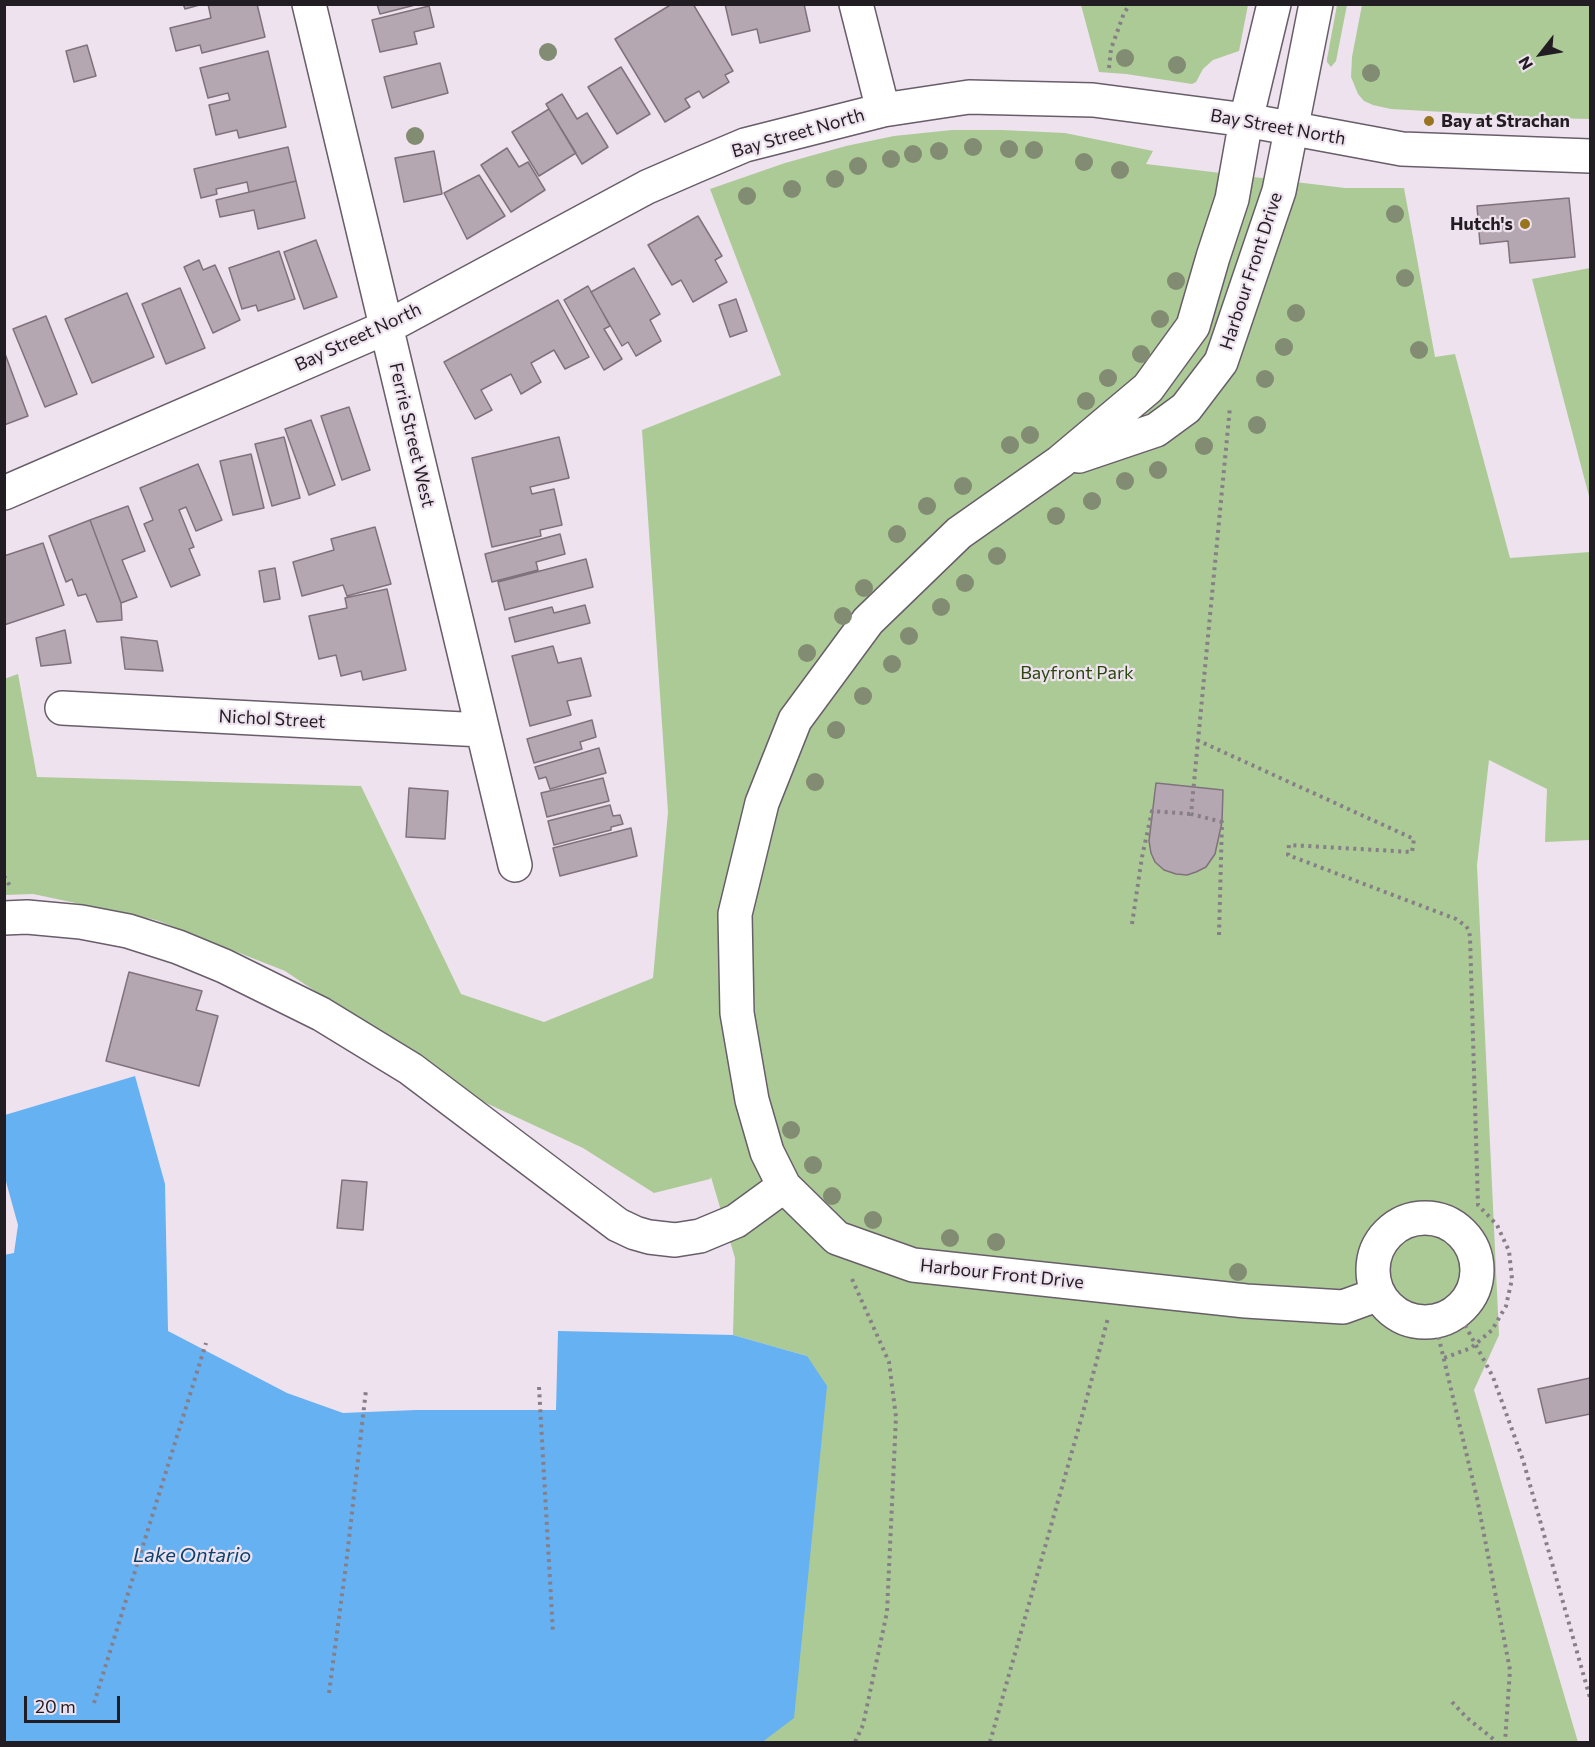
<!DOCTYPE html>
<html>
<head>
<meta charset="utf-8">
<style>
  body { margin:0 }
  #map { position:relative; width:1595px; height:1747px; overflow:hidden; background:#eee2ef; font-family:Commissioner,sans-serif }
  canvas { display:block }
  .frame { position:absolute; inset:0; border:6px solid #221d22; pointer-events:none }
  .north { position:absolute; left:1511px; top:24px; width:60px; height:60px; -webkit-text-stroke:4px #eee2ef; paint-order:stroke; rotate:239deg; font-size:16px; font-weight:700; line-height:24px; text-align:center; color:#221d22 }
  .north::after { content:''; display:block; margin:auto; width:21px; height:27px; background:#221d22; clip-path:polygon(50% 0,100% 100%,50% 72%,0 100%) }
  .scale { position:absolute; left:24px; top:1696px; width:96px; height:27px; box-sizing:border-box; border:3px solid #221d22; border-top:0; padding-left:8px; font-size:18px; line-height:21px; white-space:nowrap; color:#221d22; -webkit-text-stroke:4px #eee2ef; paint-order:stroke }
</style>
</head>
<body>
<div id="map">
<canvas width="1595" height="1747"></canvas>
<div class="frame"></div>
<div class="north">N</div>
<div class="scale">20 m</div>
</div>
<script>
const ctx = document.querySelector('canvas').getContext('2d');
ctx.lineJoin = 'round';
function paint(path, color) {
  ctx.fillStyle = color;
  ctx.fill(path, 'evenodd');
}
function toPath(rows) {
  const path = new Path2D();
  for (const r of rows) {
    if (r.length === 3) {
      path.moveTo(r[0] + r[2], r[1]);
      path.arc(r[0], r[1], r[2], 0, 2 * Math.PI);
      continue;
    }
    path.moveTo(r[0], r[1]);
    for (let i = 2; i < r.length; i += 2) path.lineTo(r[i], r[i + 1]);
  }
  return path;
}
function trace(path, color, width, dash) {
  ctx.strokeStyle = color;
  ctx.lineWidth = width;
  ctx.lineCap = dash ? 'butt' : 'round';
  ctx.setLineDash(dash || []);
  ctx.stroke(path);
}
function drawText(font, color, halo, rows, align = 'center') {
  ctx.font = font + ' Commissioner,sans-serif';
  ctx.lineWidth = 4.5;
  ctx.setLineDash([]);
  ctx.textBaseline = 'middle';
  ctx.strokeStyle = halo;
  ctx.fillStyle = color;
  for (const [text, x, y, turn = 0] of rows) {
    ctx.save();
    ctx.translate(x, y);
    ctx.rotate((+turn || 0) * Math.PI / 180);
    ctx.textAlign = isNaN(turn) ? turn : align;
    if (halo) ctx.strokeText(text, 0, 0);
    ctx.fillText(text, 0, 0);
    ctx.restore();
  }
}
paint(toPath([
  [1081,5,1081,4,1248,5,1239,51,1213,60,1203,69,1196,82,1192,84,1126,74,1099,72],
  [1337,5,1347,5,1336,61,1331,67,1327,62,1327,59],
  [1362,5,1590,5,1590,119,1549,118,1391,109,1373,105,1364,101,1358,94,1351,77,1352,57],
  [952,130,1002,130,1065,133,1153,151,1146,164,1345,188,1404,188,1435,357,1455,354,1510,558,1590,552,1590,840,1545,842,1547,789,1489,760,1477,865,1499,1335,1474,1390,1578,1742,764,1742,807,1356,733,1335,735,1258,711,1177,710,1179,654,1193,583,1148,473,1097,285,971,156,920,33,894,5,895,4,679,18,674,37,777,361,786,461,994,544,1022,653,978,668,812,642,430,781,375,710,189,785,163,846,146,894,136],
  [1590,268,1590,500,1532,279]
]), '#acca96');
paint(toPath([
  [135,1076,165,1184,168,1331,287,1393,343,1413,416,1410,556,1410,558,1331,733,1335,807,1356,827,1386,794,1718,765,1740,764,1742,5,1742,4,1255,14,1253,18,1225,5,1178,5,1115]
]), '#65b1f2');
const building = toPath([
  [183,4,203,4,185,9,183,4],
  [208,4,257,4,265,37,202,53,200,45,176,51,170,28,211,18,208,4],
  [377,4,419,4,380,14,377,4],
  [672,4,693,4,733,71,725,75,729,82,703,98,699,91,685,99,690,107,665,122,615,39,672,4],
  [725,4,804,4,810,31,760,43,757,29,732,35,725,4],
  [429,6,434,27,414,32,417,44,380,52,372,20,429,6],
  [87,45,96,76,74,82,66,51,87,45],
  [268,51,286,127,239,138,237,130,216,135,209,105,230,100,228,93,208,98,200,68,268,51],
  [440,63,448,93,392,108,384,77,440,63],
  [621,67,650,114,617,134,588,87,621,67],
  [562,94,577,119,587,113,608,147,582,164,546,104,562,94],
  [549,109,576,153,539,176,512,132,549,109],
  [288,147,296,181,249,192,247,182,216,189,217,194,201,198,194,169,288,147],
  [507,148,519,167,528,162,545,190,511,212,481,165,507,148],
  [434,151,442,194,404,202,395,158,434,151],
  [479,175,505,216,467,239,444,193,479,175],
  [296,181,305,218,258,229,254,210,220,217,216,200,296,181],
  [1569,198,1575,257,1510,263,1508,241,1480,244,1477,206,1569,198],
  [698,216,722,256,715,260,727,282,693,302,681,280,672,285,648,245,698,216],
  [316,240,337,297,304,309,284,252,316,240],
  [279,251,295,299,258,311,256,305,242,309,229,268,279,251],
  [199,260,203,270,215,265,240,320,213,333,184,267,199,260],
  [634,268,660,314,650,320,661,341,636,356,628,342,622,346,591,292,634,268],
  [588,286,610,326,604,329,622,359,604,370,564,300,588,286],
  [180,288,205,348,166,364,142,304,180,288],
  [127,293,154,357,92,383,65,319,127,293],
  [736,299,747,331,730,337,719,305,736,299],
  [558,300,589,357,565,369,554,350,531,363,541,382,521,394,511,374,481,390,492,410,475,419,444,362,558,300],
  [46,316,77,394,45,407,13,329,46,316],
  [4,351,28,416,4,425,4,351],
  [349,407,370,470,342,480,321,416,349,407],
  [311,420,335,485,309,495,285,429,311,420],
  [284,437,300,498,272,506,255,444,284,437],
  [559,437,569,478,530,487,532,494,554,489,562,525,540,530,541,536,492,547,472,458,559,437],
  [251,454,264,508,233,515,220,461,251,454],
  [198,464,222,520,196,531,186,507,179,510,194,547,189,549,200,575,171,587,144,524,153,520,140,488,198,464],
  [128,506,145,551,122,560,137,597,121,603,90,520,128,506],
  [90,520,121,603,122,620,97,622,86,594,78,596,72,579,66,582,49,536,90,520],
  [375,527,391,584,347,596,343,585,302,596,293,562,334,550,331,539,375,527],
  [560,534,565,554,536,562,538,570,492,582,485,554,560,534],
  [43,543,64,605,4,625,4,556,43,543],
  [586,559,593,587,505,610,498,582,586,559],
  [275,568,280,599,264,602,259,571,275,568],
  [387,589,406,670,363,680,361,671,341,676,336,655,319,659,309,616,347,608,345,598,387,589],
  [585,605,590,623,515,642,509,618,552,607,554,613,585,605],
  [65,630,71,663,41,666,36,638,65,630],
  [121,637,157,641,163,671,125,669,121,637],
  [553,646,558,663,581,658,591,696,567,701,571,715,530,726,512,656,553,646],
  [592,720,596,737,580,742,582,749,534,763,527,739,592,720],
  [599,748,606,773,550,789,546,777,539,779,535,767,599,748],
  [603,778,609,801,547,817,541,793,603,778],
  [1156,783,1223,790,1222,822,1215,854,1206,867,1196,872,1187,875,1176,874,1164,870,1155,862,1151,853,1149,841,1156,783],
  [409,788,448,791,445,839,406,837,409,788],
  [610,805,613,816,620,815,623,824,611,827,611,830,554,845,548,821,610,805],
  [631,828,637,856,560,876,553,848,631,828],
  [129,972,202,991,196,1010,218,1016,199,1086,106,1061,129,972],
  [342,1180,367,1182,363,1230,337,1228,342,1180],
  [1590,1378,1590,1414,1546,1423,1538,1389,1590,1378]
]);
paint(building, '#b5a7b1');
trace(building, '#80727c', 1.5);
const minor = toPath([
  [309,4,515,865],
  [856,4,883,110],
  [1274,4,1246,120,1232,199,1213,257,1193,326,1148,388,1060,462,959,533,868,621,795,720,762,803,735,914,737,1013,752,1100,767,1152,784,1186,837,1238,913,1265,1246,1301,1343,1307,1379,1294],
  [1079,456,1156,430,1186,408,1221,362,1279,191,1316,4],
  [4,493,387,327,647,187,693,167,745,145,883,110,969,97,1093,100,1246,120,1402,149,1590,156],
  [62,708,482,730],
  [4,918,27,917,81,922,128,931,178,947,224,966,321,1014,411,1069,618,1225,635,1233,649,1237,675,1240,700,1236,736,1221,784,1186],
  [1425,1270,52]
]);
trace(minor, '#685e69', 36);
trace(toPath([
  [1109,68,1111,49,1124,13,1130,4],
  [1197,740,1414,839,1412,852,1289,845,1288,855,1456,919,1466,926,1469,931,1470,937,1478,1205,1497,1225,1509,1251,1512,1279,1506,1306,1492,1330,1471,1348,1444,1358],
  [4,876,10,886],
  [1132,924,1142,857,1152,811,1191,814],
  [1219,935,1222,822,1191,814,1230,407],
  [852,1279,889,1362,896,1417,887,1612,863,1725,855,1742],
  [1458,1312,1493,1377,1523,1460,1590,1698],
  [1435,1322,1477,1498,1510,1670,1505,1742],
  [539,1387,553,1633],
  [329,1693,346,1565,366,1390],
  [1452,1702,1466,1717,1497,1742],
  [94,1703,206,1343],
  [990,1742,1082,1416,1108,1318]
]), '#877f88', 4, [3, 4.5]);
trace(minor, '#fff', 33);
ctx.fillStyle = '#828c72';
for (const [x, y] of [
  [548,52],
  [1125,58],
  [1177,65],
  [1371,73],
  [415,136],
  [973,147],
  [1009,149],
  [1034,150],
  [939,151],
  [913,154],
  [891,159],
  [1084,162],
  [858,166],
  [1120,170],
  [835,179],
  [792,189],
  [747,196],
  [1395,214],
  [1405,278],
  [1176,281],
  [1296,313],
  [1160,319],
  [1284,347],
  [1419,350],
  [1141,354],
  [1108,378],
  [1265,379],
  [1086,401],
  [1257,425],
  [1030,435],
  [1010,445],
  [1204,446],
  [1158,470],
  [1125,481],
  [963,486],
  [1092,501],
  [927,506],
  [1056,516],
  [897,534],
  [997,556],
  [965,583],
  [864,588],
  [941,607],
  [843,616],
  [909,636],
  [807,653],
  [892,664],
  [863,696],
  [836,730],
  [815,782],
  [791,1130],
  [813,1165],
  [832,1196],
  [873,1220],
  [950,1238],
  [996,1242],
  [1238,1272]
]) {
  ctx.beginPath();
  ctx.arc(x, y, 9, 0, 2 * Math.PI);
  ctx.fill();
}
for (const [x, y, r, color] of [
  [1429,121,6,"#9a7520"],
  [1525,224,6,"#9a7520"]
]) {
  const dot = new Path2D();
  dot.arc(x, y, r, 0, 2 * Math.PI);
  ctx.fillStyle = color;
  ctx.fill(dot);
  trace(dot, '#eee2ef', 2);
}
drawText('bold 18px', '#221d22', '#eee2ef', [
  ["Bay at Strachan",1441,121],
  ["Hutch's",1513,224,"right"]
], 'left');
drawText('18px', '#221d22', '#eee2ef', [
  ["Bay Street North",1278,127,10],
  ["Bay Street North",798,133,-16],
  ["Harbour Front Drive",1251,271,-72],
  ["Bay Street North",358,337,-25],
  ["Ferrie Street West",412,435,77],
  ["Nichol Street",272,719,3],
  ["Harbour Front Drive",1002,1274,6]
]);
drawText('18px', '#29460c', '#eee2ef', [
  ["Bayfront Park",1077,673]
]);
drawText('italic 20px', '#09436d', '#eee2ef', [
  ["Lake Ontario",192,1555]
]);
</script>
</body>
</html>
